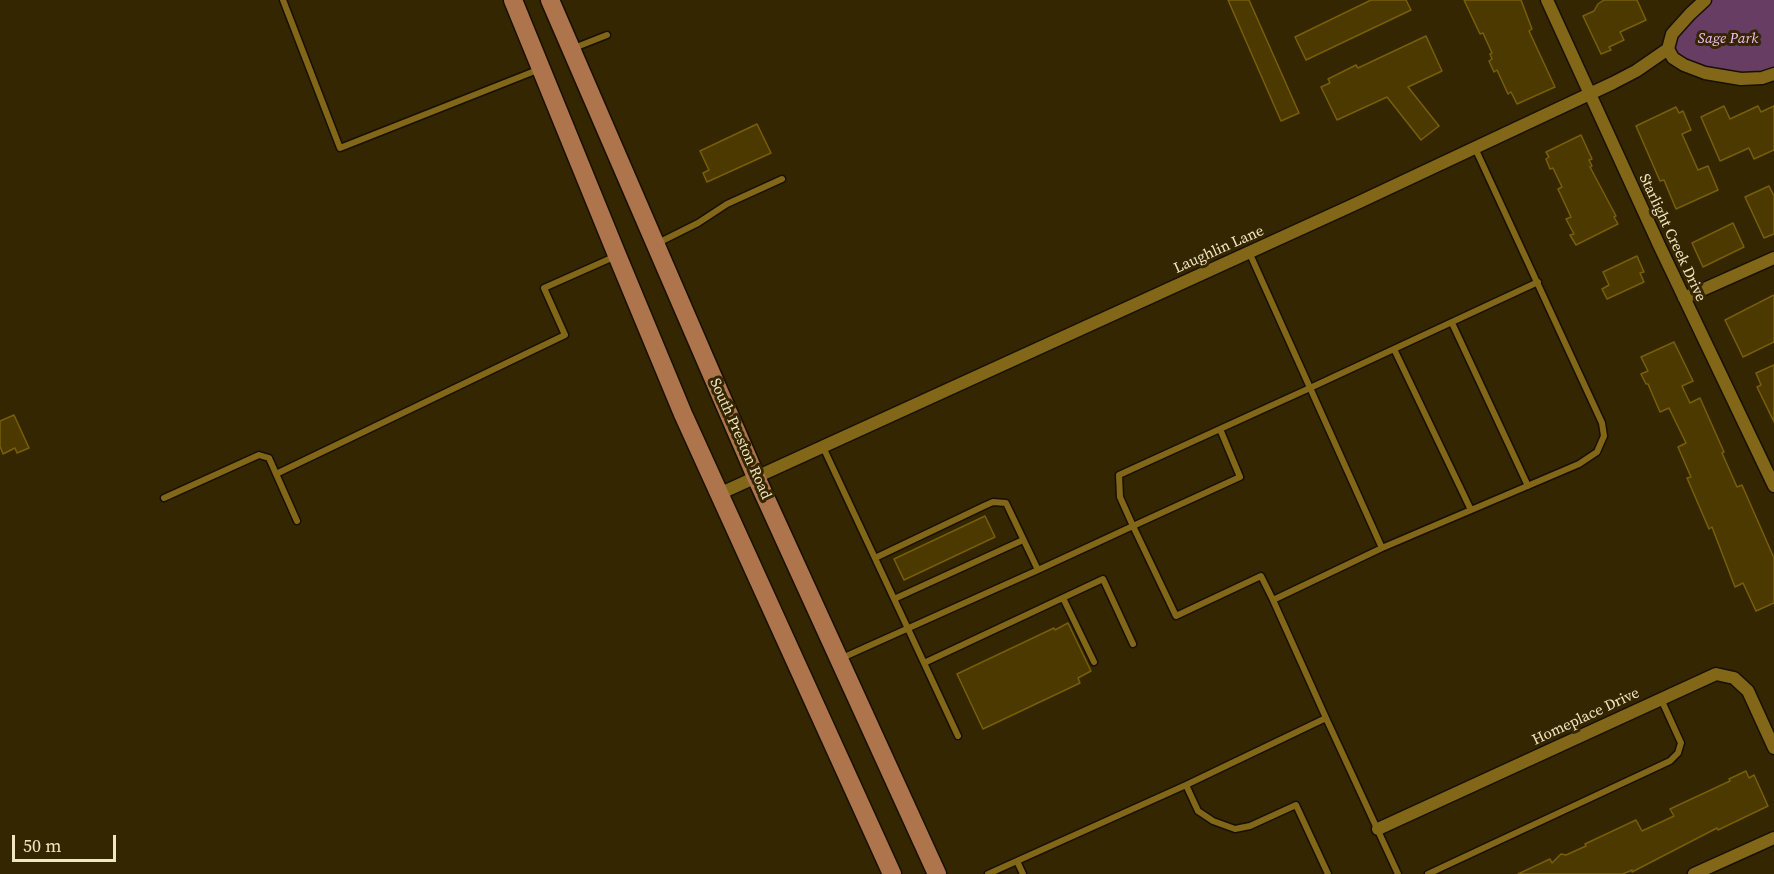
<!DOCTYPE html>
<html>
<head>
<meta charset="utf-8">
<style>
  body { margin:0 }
  #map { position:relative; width:1774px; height:874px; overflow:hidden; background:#342600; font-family:"Source Serif 4",serif }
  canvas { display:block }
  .scale { position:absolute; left:12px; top:835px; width:104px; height:27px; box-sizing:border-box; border:3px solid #f2e5c1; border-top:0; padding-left:8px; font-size:18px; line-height:21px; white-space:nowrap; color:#f2e5c1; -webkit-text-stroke:4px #342600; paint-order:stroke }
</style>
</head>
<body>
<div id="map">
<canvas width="1774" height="874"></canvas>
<div class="scale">50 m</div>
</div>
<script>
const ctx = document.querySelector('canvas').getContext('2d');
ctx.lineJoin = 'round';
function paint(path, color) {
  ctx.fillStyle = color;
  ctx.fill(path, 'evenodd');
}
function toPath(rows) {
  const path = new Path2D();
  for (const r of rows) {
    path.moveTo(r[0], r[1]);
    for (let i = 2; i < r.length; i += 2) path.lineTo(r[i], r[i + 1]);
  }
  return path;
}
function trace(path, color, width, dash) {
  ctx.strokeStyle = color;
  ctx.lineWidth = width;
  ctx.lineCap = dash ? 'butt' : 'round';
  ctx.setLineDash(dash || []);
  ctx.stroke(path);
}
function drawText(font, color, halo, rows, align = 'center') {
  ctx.font = font + ' "Source Serif 4",serif';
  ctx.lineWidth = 6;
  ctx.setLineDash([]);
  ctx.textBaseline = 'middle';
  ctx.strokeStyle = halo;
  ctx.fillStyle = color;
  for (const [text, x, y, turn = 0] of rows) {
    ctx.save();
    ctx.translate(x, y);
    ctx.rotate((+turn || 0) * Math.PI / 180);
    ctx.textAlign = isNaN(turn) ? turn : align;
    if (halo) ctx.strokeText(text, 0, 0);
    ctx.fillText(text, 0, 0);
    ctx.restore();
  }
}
paint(toPath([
  [1705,0,1774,0,1774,74,1741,79,1673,58,1672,34]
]), '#683d64');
const building = toPath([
  [1228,0,1249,0,1299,113,1281,121,1228,0],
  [1371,0,1406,0,1411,10,1306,60,1295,37,1371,0],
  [1464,0,1521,0,1532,29,1529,31,1555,87,1517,104,1511,92,1508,94,1497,70,1494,72,1489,61,1492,59,1490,54,1492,53,1483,33,1480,34,1464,0],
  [1604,0,1637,0,1646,20,1620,32,1624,40,1609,47,1611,50,1601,54,1583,16,1594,11,1598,4,1604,0],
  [1426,36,1442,71,1408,87,1439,126,1421,140,1387,97,1337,120,1321,87,1330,83,1328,79,1356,65,1358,68,1426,36],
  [1724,106,1730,119,1758,106,1761,112,1774,106,1774,150,1754,159,1749,148,1720,161,1701,117,1724,106],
  [1676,107,1679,113,1683,111,1691,130,1682,134,1698,170,1708,166,1718,190,1676,209,1664,180,1660,181,1636,126,1676,107],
  [757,124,771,153,707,182,703,173,709,170,700,151,757,124],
  [1581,135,1592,159,1589,160,1592,166,1590,167,1616,216,1614,217,1618,224,1576,245,1570,235,1574,234,1566,219,1571,217,1558,189,1562,187,1553,168,1550,169,1546,159,1549,157,1546,152,1581,135],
  [1769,186,1774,196,1774,234,1764,238,1745,197,1769,186],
  [1733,223,1744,247,1703,267,1692,243,1733,223],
  [1637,256,1644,272,1640,273,1644,282,1607,299,1602,289,1609,285,1603,272,1637,256],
  [1774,295,1774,342,1743,357,1725,320,1774,295],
  [1674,342,1693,381,1682,386,1690,403,1700,398,1724,452,1722,453,1737,487,1742,485,1774,558,1774,603,1756,611,1743,583,1735,587,1712,527,1709,529,1687,478,1691,477,1678,447,1686,443,1669,408,1660,412,1648,384,1646,384,1641,374,1648,371,1641,357,1674,342],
  [1774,365,1774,422,1757,387,1761,385,1756,373,1774,365],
  [14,415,29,448,17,453,15,448,3,454,0,446,0,421,14,415],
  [985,516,995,537,904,580,894,559,985,516],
  [1068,623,1091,671,1078,678,1080,683,983,729,957,674,1054,628,1055,630,1068,623],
  [1746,771,1749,778,1754,775,1768,806,1718,830,1717,828,1632,872,1632,870,1623,874,1518,874,1550,859,1552,863,1561,854,1566,855,1586,846,1585,844,1636,820,1642,831,1674,816,1670,809,1730,781,1729,779,1746,771]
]);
paint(building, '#4b3900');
trace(building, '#785f07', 1.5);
const lane = toPath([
  [283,0,340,148,540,69],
  [574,48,607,35],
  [656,244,698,223,727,204,782,179],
  [1249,252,1382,548,1579,464,1597,452,1604,436,1602,423,1475,148],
  [1452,323,1528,486],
  [1394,349,1471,510],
  [1220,429,1240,477,1133,526,1176,616,1261,576,1273,600,1382,548],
  [823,447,924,663],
  [276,474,565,335,544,288,616,256],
  [164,498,259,455,269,458,297,521],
  [1038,570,1133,526,1120,497,1119,475,1310,388,1538,282],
  [1063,598,1094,662],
  [894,599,1023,540],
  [1273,600,1326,718],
  [842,658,1038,570,1006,503,993,502,984,506,875,558],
  [958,736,924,663,1103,579,1133,644],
  [1186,785,1198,811,1213,821,1235,829,1250,826,1296,805,1328,874],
  [1017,861,1023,874],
  [988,874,1186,785,1326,718,1398,874],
  [1428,874,1670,761,1678,753,1681,743,1661,699]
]);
const street = toPath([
  [1547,0,1659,245,1774,486],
  [1668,49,1673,58,1684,65,1705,73,1741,79,1762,78,1774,74],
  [1684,298,1774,258],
  [719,494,1353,205,1613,83,1636,71,1668,49,1672,34,1690,14,1705,0],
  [1378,829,1716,674,1734,678,1748,691,1774,748],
  [1694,874,1774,838]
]);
const primary = toPath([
  [513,0,617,255,683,414,892,874],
  [550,0,756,477,937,874]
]);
trace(lane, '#181000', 9);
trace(street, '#181000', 15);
trace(primary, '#181000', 21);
trace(lane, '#816717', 6);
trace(street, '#816717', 12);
trace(primary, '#ae754d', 18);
drawText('italic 15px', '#f8bff2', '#342600', [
  ["Sage Park",1728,39]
]);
drawText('15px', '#f2e5c1', '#342600', [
  ["Starlight Creek Drive",1672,238,65],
  ["Laughlin Lane",1219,250,-24],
  ["South Preston Road",740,439,66],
  ["Homeplace Drive",1586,717,-25]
]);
</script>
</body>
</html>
